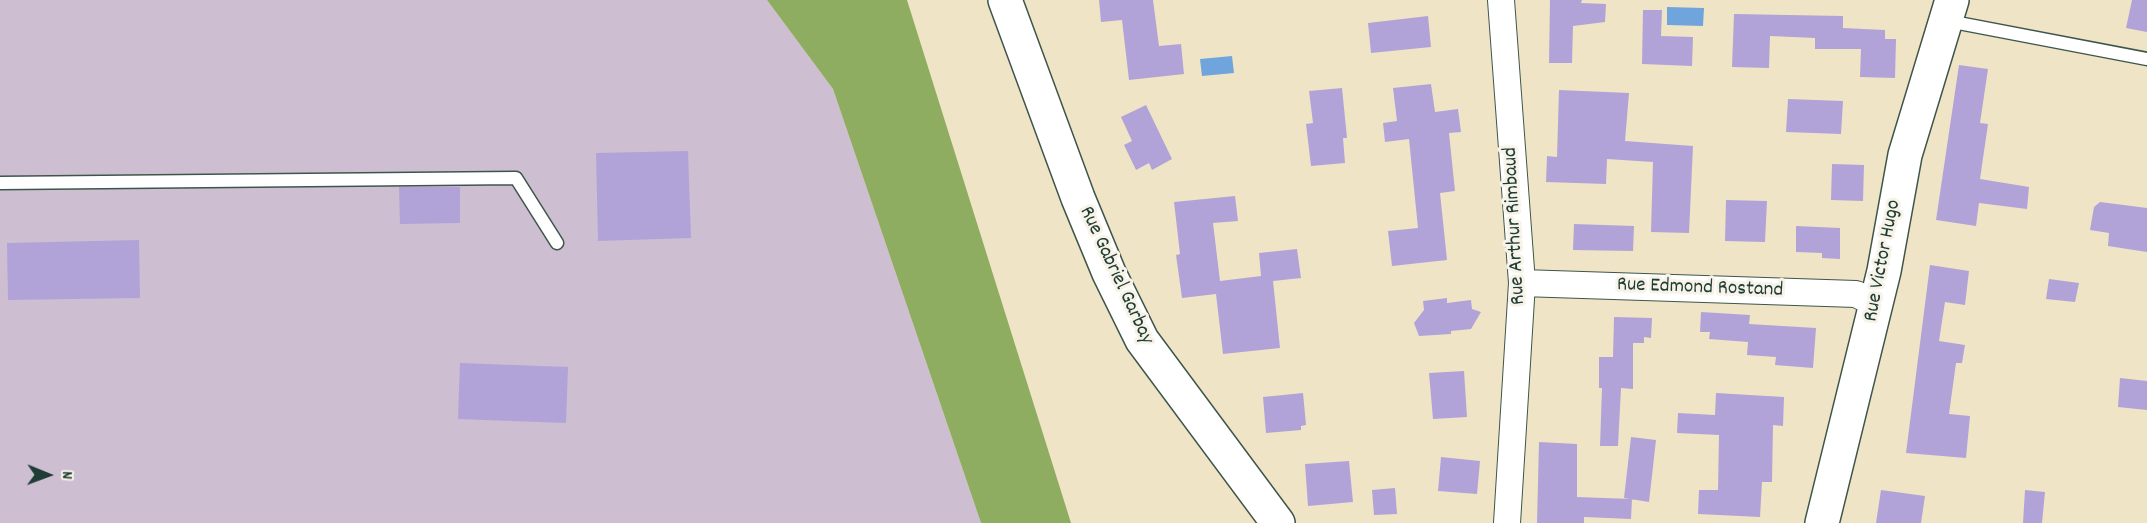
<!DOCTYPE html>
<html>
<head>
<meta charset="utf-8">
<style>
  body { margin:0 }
  #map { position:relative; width:2147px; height:523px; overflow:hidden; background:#f0e4c7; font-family:Dekko,sans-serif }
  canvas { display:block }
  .north { position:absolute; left:18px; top:445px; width:60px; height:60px; -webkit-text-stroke:4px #f7f3e8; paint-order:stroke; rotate:91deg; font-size:16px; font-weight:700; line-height:24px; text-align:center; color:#1f3d34 }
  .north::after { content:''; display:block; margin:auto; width:21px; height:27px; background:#1f3d34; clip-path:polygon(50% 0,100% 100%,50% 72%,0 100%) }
</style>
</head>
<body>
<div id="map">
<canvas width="2147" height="523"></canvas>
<div class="north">N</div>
</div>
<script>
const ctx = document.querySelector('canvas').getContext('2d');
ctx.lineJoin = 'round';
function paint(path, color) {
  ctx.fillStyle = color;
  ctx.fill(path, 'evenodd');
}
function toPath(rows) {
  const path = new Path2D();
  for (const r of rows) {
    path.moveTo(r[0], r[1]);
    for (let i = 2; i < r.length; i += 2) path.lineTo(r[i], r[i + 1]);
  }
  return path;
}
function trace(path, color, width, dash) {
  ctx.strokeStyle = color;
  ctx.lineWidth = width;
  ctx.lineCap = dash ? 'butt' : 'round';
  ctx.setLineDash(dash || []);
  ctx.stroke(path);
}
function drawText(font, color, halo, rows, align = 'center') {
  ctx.font = font + ' Dekko,sans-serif';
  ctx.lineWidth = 6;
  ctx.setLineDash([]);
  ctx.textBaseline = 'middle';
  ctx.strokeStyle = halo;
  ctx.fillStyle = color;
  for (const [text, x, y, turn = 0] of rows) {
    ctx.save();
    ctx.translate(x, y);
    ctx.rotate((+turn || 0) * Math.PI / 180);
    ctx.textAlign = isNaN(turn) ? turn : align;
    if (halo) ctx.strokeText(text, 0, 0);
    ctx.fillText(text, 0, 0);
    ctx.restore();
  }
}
paint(toPath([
  [0,0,767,0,833,89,981,523,0,523]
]), '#cdbed2');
paint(toPath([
  [767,0,907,0,1071,523,981,523,833,89]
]), '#8fad60');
paint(toPath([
  [1667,7,1704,8,1703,26,1667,25],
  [1232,56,1234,73,1202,76,1200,59]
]), '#6fa4dc');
paint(toPath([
  [1099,0,1153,0,1159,46,1181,44,1184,74,1129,80,1122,20,1101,22],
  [1550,0,1582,0,1581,3,1606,4,1605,22,1573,26,1572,63,1549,63],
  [2132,0,2147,0,2147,32,2126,28],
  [1643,10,1662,10,1661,36,1693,37,1692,66,1642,64],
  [1734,14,1843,16,1843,28,1885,30,1885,39,1896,39,1895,78,1860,77,1861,49,1815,49,1815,38,1770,36,1769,68,1732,67],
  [1428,16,1431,47,1371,53,1368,23],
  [1959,65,1988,69,1980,123,1988,124,1980,179,2029,187,2027,209,1979,203,1976,226,1936,220],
  [1431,84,1435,112,1458,109,1461,132,1449,133,1455,191,1440,193,1447,260,1392,266,1388,231,1418,228,1409,139,1385,142,1383,123,1397,121,1393,88],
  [1342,88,1347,138,1343,138,1345,163,1311,166,1306,124,1313,123,1309,91],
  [1559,90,1629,93,1625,141,1693,146,1689,233,1651,232,1653,162,1607,159,1606,184,1546,182,1547,156,1557,157],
  [1788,99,1843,101,1841,134,1786,132],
  [1146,105,1172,159,1152,170,1149,163,1136,170,1124,145,1132,141,1121,117],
  [688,151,691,238,598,241,596,153],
  [1832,164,1864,165,1863,201,1831,200],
  [399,187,460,187,460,223,400,224],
  [1235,196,1238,221,1213,223,1220,281,1261,276,1259,253,1297,249,1301,278,1273,281,1280,348,1223,354,1216,294,1182,298,1176,255,1180,254,1174,202],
  [1726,200,1767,201,1765,242,1725,241],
  [2100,202,2147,208,2147,252,2108,246,2109,233,2090,230,2094,207],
  [1574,224,1634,226,1633,251,1573,250],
  [1796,226,1840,228,1840,259,1822,258,1822,253,1796,252],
  [139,240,140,298,8,300,7,243],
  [1930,265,1969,271,1965,305,1945,302,1939,341,1965,345,1962,363,1956,363,1949,414,1970,416,1966,458,1906,453],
  [2049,279,2079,283,2075,302,2046,299],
  [1447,298,1447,303,1471,300,1472,309,1481,312,1471,329,1451,331,1451,334,1419,336,1414,323,1424,310,1423,301],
  [1701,312,1750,315,1749,324,1816,328,1813,368,1775,365,1776,357,1747,355,1748,342,1709,339,1710,332,1700,332],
  [1614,317,1652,318,1651,338,1644,337,1644,343,1633,343,1633,389,1621,388,1618,446,1600,446,1602,388,1599,388,1599,357,1613,357],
  [460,363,568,367,566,423,458,419],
  [1464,371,1467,417,1433,419,1429,373],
  [2120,378,2147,381,2147,410,2118,407],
  [1303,393,1306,425,1301,426,1301,430,1266,433,1263,397],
  [1716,393,1784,397,1783,426,1773,425,1772,482,1762,482,1760,517,1698,514,1699,490,1718,490,1719,435,1677,433,1678,413,1715,415],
  [1631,437,1656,440,1649,502,1624,498],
  [1539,442,1577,444,1577,497,1632,499,1631,519,1584,517,1584,523,1537,523],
  [1441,457,1480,461,1477,494,1438,491],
  [1349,461,1353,502,1308,506,1305,464],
  [1395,488,1397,514,1374,515,1372,490],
  [1881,490,1925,496,1921,523,1876,523],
  [2025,490,2045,492,2042,523,2023,523]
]), '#b1a3d8');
const lane = toPath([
  [1948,21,2147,59],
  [0,183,516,178,557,243]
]);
const street = toPath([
  [1501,0,1522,283,1507,523],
  [1522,283,1856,294,1876,304]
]);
const secondary = toPath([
  [1005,0,1078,198,1109,273,1142,340,1278,523],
  [1822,523,1884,271,1905,155,1952,0]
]);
trace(lane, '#3e564a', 15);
trace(street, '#3e564a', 28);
trace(secondary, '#3e564a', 36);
trace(lane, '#fff', 12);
trace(street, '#fff', 26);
trace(secondary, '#fff', 33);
drawText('21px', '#1f3d34', '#f7f3e8', [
  ["Rue Arthur Rimbaud",1516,226,-93],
  ["Rue Victor Hugo",1884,261,-79],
  ["Rue Gabriel Garbay",1115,276,65],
  ["Rue Edmond Rostand",1700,289,2]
]);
</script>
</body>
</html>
